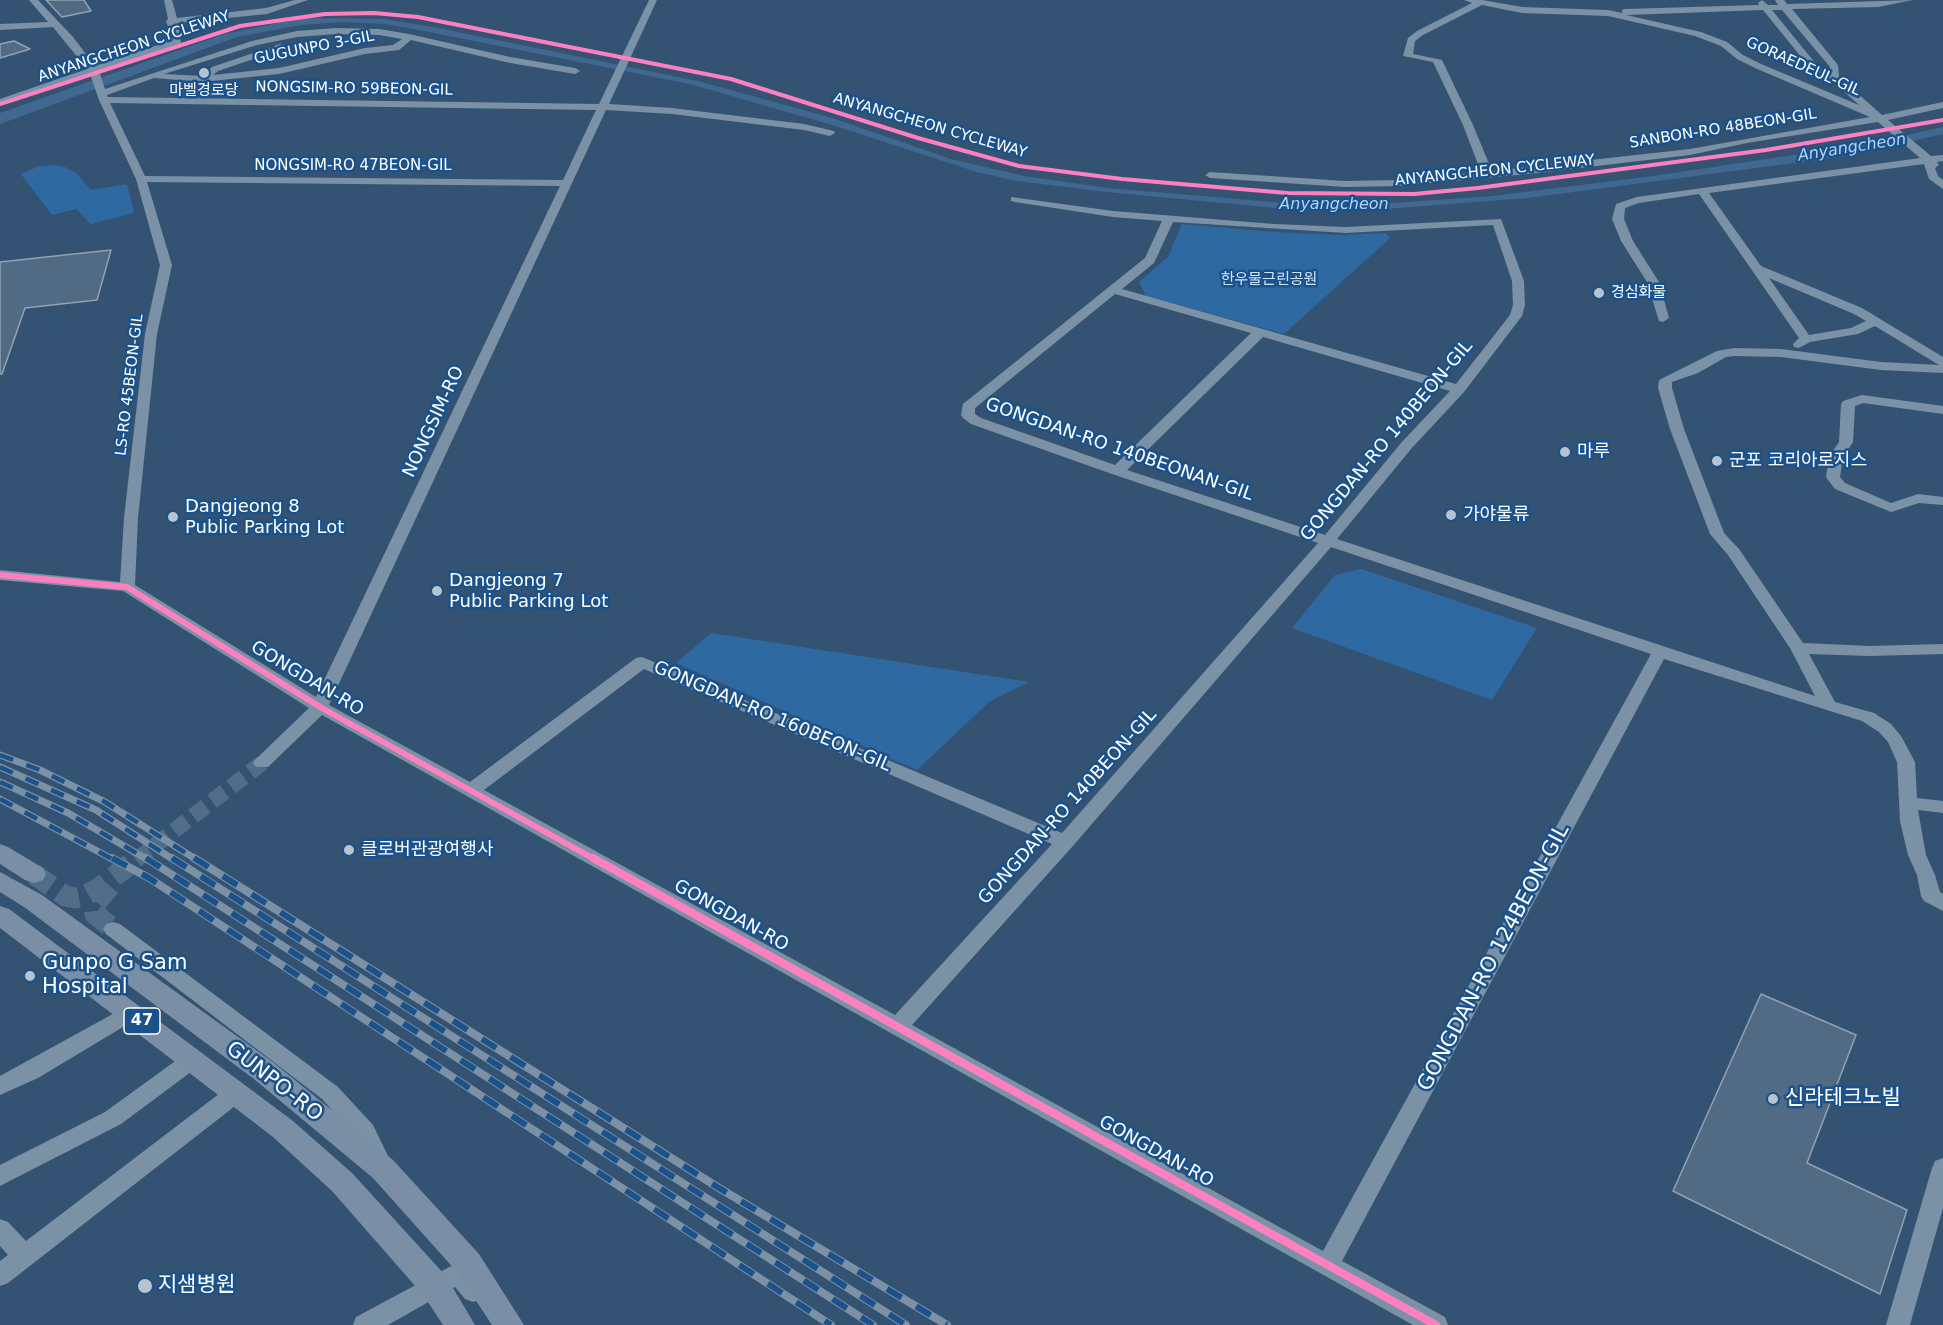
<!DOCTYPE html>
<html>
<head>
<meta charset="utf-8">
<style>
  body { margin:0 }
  canvas { display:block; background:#345372 }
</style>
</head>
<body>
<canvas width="1943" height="1325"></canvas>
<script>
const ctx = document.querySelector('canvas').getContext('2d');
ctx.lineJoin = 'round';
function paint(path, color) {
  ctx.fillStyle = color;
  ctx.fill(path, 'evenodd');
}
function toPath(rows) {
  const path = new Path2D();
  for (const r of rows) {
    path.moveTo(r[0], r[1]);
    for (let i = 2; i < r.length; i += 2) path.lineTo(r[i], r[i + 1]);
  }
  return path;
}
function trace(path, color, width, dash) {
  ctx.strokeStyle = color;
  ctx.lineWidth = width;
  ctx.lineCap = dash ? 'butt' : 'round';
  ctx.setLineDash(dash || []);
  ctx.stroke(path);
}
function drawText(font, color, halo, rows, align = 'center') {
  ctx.font = font + ' "DejaVu Sans","Noto Sans KR",sans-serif';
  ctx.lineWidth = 5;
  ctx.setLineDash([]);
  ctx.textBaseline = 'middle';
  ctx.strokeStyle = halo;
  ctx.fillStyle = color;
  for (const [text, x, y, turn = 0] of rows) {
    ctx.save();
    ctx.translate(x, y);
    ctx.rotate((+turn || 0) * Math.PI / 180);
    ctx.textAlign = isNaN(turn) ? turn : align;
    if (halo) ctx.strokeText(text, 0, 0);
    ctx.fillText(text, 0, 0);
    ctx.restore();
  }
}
paint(toPath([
  [53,165,65,167,76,173,91,190,127,184,134,213,91,224,76,209,52,215,21,174,39,166],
  [1182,224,1273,232,1341,235,1386,233,1390,238,1284,334,1146,296,1139,282,1168,257],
  [1361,569,1537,628,1492,700,1292,628,1335,575],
  [711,633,1029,682,990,701,917,770,676,663]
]), '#2f69a2');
paint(toPath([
  [302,18,383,19,433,27,698,81,832,118,951,159,1024,176,1107,188,1285,203,1365,205,1492,196,1653,176,1873,143,1943,127,1943,134,1840,157,1528,198,1370,210,1286,209,1107,192,1017,181,977,172,829,124,690,84,429,32,385,24,342,22,301,25,237,37,0,124,0,113,225,34]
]), '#416890');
const building = toPath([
  [46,0,84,0,91,11,62,17,46,0],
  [14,41,30,49,0,58,0,44,14,41],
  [111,250,97,300,25,308,2,374,0,374,0,262,111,250],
  [1761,994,1856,1035,1807,1163,1907,1210,1880,1294,1673,1191,1761,994]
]);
paint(building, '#526b84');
trace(building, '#90a2b4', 1.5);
trace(toPath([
  [136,860,262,763]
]), '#526d87', 16, [16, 8]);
trace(toPath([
  [34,874,65,896,75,898,85,896,99,888,138,858],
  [110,886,94,905,95,914,113,929]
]), '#526d87', 21, [21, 10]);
paint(toPath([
  [29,0,38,0,73,37,95,66,173,40,166,21,168,19,164,0,172,0,177,18,266,8,295,0,308,0,267,14,178,23,181,43,99,71,105,89,252,41,297,31,336,28,379,29,409,34,510,57,575,68,580,71,575,74,510,63,411,40,399,50,365,54,279,74,202,82,154,78,107,95,108,97,599,104,649,0,657,0,609,104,672,108,804,124,834,131,835,133,830,136,804,130,672,114,606,110,329,705,470,782,636,658,642,657,1062,833,1318,543,1112,474,971,424,963,418,961,415,963,404,1145,258,1162,221,1113,217,1015,202,1011,201,1011,197,1113,211,1274,224,1346,227,1501,219,1524,281,1525,305,1522,316,1464,392,1411,449,1337,539,1815,696,1790,648,1728,555,1710,534,1670,429,1658,388,1659,380,1717,351,1734,348,1781,349,1881,362,1939,365,1875,326,1858,334,1810,342,1799,348,1794,347,1793,344,1799,338,1699,194,1639,203,1625,208,1624,219,1633,241,1659,282,1669,318,1663,322,1659,321,1647,282,1621,241,1612,219,1616,204,1637,197,1920,158,1878,122,1747,143,1690,155,1538,173,1399,186,1345,187,1210,178,1205,175,1210,172,1345,181,1399,180,1481,172,1463,125,1433,62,1403,56,1408,38,1417,31,1472,3,1464,0,1482,0,1522,7,1608,10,1622,13,1622,10,1625,9,1759,5,1758,3,1762,0,1768,5,1778,5,1775,0,1784,0,1787,4,1913,0,1878,7,1792,9,1838,65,1839,77,1882,115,1943,102,1943,108,1888,120,1931,156,1943,155,1943,161,1937,162,1939,165,1935,168,1938,176,1943,180,1943,189,1929,179,1924,164,1709,193,1761,266,1862,308,1943,357,1943,373,1881,370,1781,357,1734,356,1726,357,1698,373,1672,382,1672,388,1684,429,1724,533,1739,549,1803,643,1870,646,1943,644,1943,654,1870,656,1809,654,1835,702,1874,713,1891,724,1901,736,1915,762,1917,798,1943,801,1943,813,1918,810,1926,855,1935,875,1940,892,1943,894,1943,911,1924,901,1921,896,1917,875,1908,855,1900,821,1897,762,1888,742,1879,732,1862,721,1664,659,1342,1261,1445,1317,1448,1325,1413,1325,322,715,268,767,256,767,253,763,256,759,309,708,123,591,0,580,0,570,120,582,124,518,145,334,160,265,136,179,99,100,90,74,0,105,0,99,87,69,53,27,0,30,0,24,48,22,29,0],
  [1482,5,1522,13,1608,16,1695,36,1721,46,1737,59,1755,68,1870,117,1690,149,1492,171,1473,125,1442,60,1413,54,1415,41,1423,35,1482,5],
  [1763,10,1810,68,1831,80,1859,105,1761,64,1743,55,1727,42,1701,32,1626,15,1763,10],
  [1772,10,1782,10,1830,67,1830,72,1816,64,1772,10],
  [336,34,379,35,402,39,393,45,365,48,279,68,213,75,218,71,283,49,283,45,280,44,212,67,203,76,164,74,257,45,297,37,336,34],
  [110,103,596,110,563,180,145,176,110,103],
  [147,182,560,186,316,697,135,585,138,518,157,334,172,265,147,182],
  [1173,222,1346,233,1493,225,1512,281,1513,305,1510,315,1456,384,1122,289,1154,263,1173,222],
  [1769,278,1854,314,1866,321,1851,328,1809,335,1769,278],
  [1115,294,1251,333,1115,465,981,418,975,414,975,408,1115,294],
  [1263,337,1450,391,1401,443,1325,535,1127,470,1263,337],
  [1331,547,1651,654,1323,1251,912,1025,1072,847,1331,547],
  [644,669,1052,844,895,1015,484,790,644,669],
  [1862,395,1943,406,1943,414,1863,403,1855,406,1853,442,1843,457,1840,477,1845,483,1891,503,1918,494,1943,497,1943,505,1919,503,1891,512,1835,489,1828,480,1826,477,1829,457,1839,442,1841,404,1843,401,1862,395],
  [113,922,120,924,338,1087,373,1125,390,1160,387,1167,379,1169,371,1167,357,1138,322,1099,106,934,103,929,106,924,113,922],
  [131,1004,138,1006,141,1012,138,1018,38,1078,0,1095,0,1076,131,1004],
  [192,1051,199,1054,203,1060,199,1066,121,1124,0,1186,0,1165,105,1112,185,1054,192,1051],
  [236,1084,244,1087,247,1093,244,1099,8,1283,0,1286,0,1261,8,1255,0,1246,0,1219,8,1222,26,1241,228,1087,236,1084],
  [1943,1158,1943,1208,1910,1325,1886,1325,1932,1168,1935,1161,1943,1158],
  [453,1265,469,1268,485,1291,481,1299,473,1302,465,1299,455,1287,388,1325,353,1325,356,1317,453,1265]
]), '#7b91a6');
paint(toPath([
  [0,844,8,847,43,868,46,874,43,880,34,883,25,880,0,864,0,844],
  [0,872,42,895,274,1063,393,1160,479,1254,524,1325,492,1325,457,1272,373,1178,254,1079,24,907,0,892,0,872],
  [0,906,9,909,293,1121,352,1173,446,1276,475,1325,443,1325,424,1296,332,1191,273,1137,0,928,0,906]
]), '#7a8fa5');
const railFar1 = toPath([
  [0,755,40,770,105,802,197,860],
  [0,767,96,810,174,860],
  [0,782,68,813,148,860],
  [0,799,114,860]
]);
const rail = toPath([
  [112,858,149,878,831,1325],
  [146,858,873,1325],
  [172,858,906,1325],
  [194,858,719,1188,947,1325]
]);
trace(railFar1, '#7c91a5', 7);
trace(rail, '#7c91a5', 8);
trace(railFar1, '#1b528b', 4.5, [14]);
trace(rail, '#1b528b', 6, [17]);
trace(toPath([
  [0,104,240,26,325,14,374,13,418,17,731,79,918,138,1019,166,1122,179,1287,193,1414,194,1478,188,1766,150,1943,120]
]), '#ff80c0', 4);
trace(toPath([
  [0,575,127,587,320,707,596,860]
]), '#ff80c0', 6);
trace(toPath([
  [593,858,1436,1325]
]), '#ff80c0', 8);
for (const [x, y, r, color] of [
  [204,73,6,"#b8c3ce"],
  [1599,293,6,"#b8c3ce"],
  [1565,452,6,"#b8c3ce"],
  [1717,461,6,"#b8c3ce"],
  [1451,515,6,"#b8c3ce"],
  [173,517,6,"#b8c3ce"],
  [437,591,6,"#b8c3ce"],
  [349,850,6,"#b8c3ce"],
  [30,976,6,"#b8c3ce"],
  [1773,1099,6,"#b8c3ce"],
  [145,1286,8,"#b8c3ce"]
]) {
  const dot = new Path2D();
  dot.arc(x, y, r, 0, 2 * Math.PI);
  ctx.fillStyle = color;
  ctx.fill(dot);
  trace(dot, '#1b528b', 2);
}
drawText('15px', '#fff', '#1b528b', [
  ["ANYANGCHEON CYCLEWAY",134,47,-18],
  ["GUGUNPO 3-GIL",314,48,-11],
  ["GORAEDEUL-GIL",1803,67,24],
  ["NONGSIM-RO 59BEON-GIL",354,89,1],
  ["ANYANGCHEON CYCLEWAY",930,126,16],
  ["SANBON-RO 48BEON-GIL",1723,129,-9],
  ["NONGSIM-RO 47BEON-GIL",353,166],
  ["ANYANGCHEON CYCLEWAY",1495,171,-6],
  ["LS-RO 45BEON-GIL",130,385,-83]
]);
drawText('15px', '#fff', '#1b528b', [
  ["마벨경로당",204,91],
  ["경심화물",1611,293,"left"]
]);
drawText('15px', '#cce3f9', '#1b528b', [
  ["한우물근린공원",1269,280]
]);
drawText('italic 16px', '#b2d4f4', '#1b528b', [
  ["Anyangcheon",1852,148,-9],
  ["Anyangcheon",1334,205]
]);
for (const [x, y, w] of [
  [142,1021,36]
]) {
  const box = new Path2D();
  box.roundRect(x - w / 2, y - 13, w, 26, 4.5);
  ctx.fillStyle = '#1b528b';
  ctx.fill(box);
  trace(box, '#fff', 1.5);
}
drawText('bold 16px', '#fff', null, [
  ["47",142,1021]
]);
drawText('18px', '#fff', '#1b528b', [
  ["NONGSIM-RO",434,422,-65],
  ["GONGDAN-RO 140BEON-GIL",1387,441,-50],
  ["GONGDAN-RO 140BEONAN-GIL",1119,450,19],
  ["GONGDAN-RO",307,679,31],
  ["GONGDAN-RO 160BEON-GIL",772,717,23],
  ["GONGDAN-RO 140BEON-GIL",1068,807,-48],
  ["GONGDAN-RO",731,916,29],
  ["GONGDAN-RO",1156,1152,29]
]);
drawText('18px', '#fff', '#1b528b', [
  ["마루",1577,452],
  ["군포 코리아로지스",1729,461],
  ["Dangjeong 8",185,507],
  ["Public Parking Lot",185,528],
  ["가야물류",1463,515],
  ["Dangjeong 7",449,581],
  ["Public Parking Lot",449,602],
  ["클로버관광여행사",361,850]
], 'left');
drawText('21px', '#fff', '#1b528b', [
  ["GONGDAN-RO 124BEON-GIL",1494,958,-62],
  ["GUNPO-RO",274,1082,38]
]);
drawText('21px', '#fff', '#1b528b', [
  ["Gunpo G Sam",42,964],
  ["Hospital",42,988],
  ["신라테크노빌",1785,1099],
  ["지샘병원",158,1286]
], 'left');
</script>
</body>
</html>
